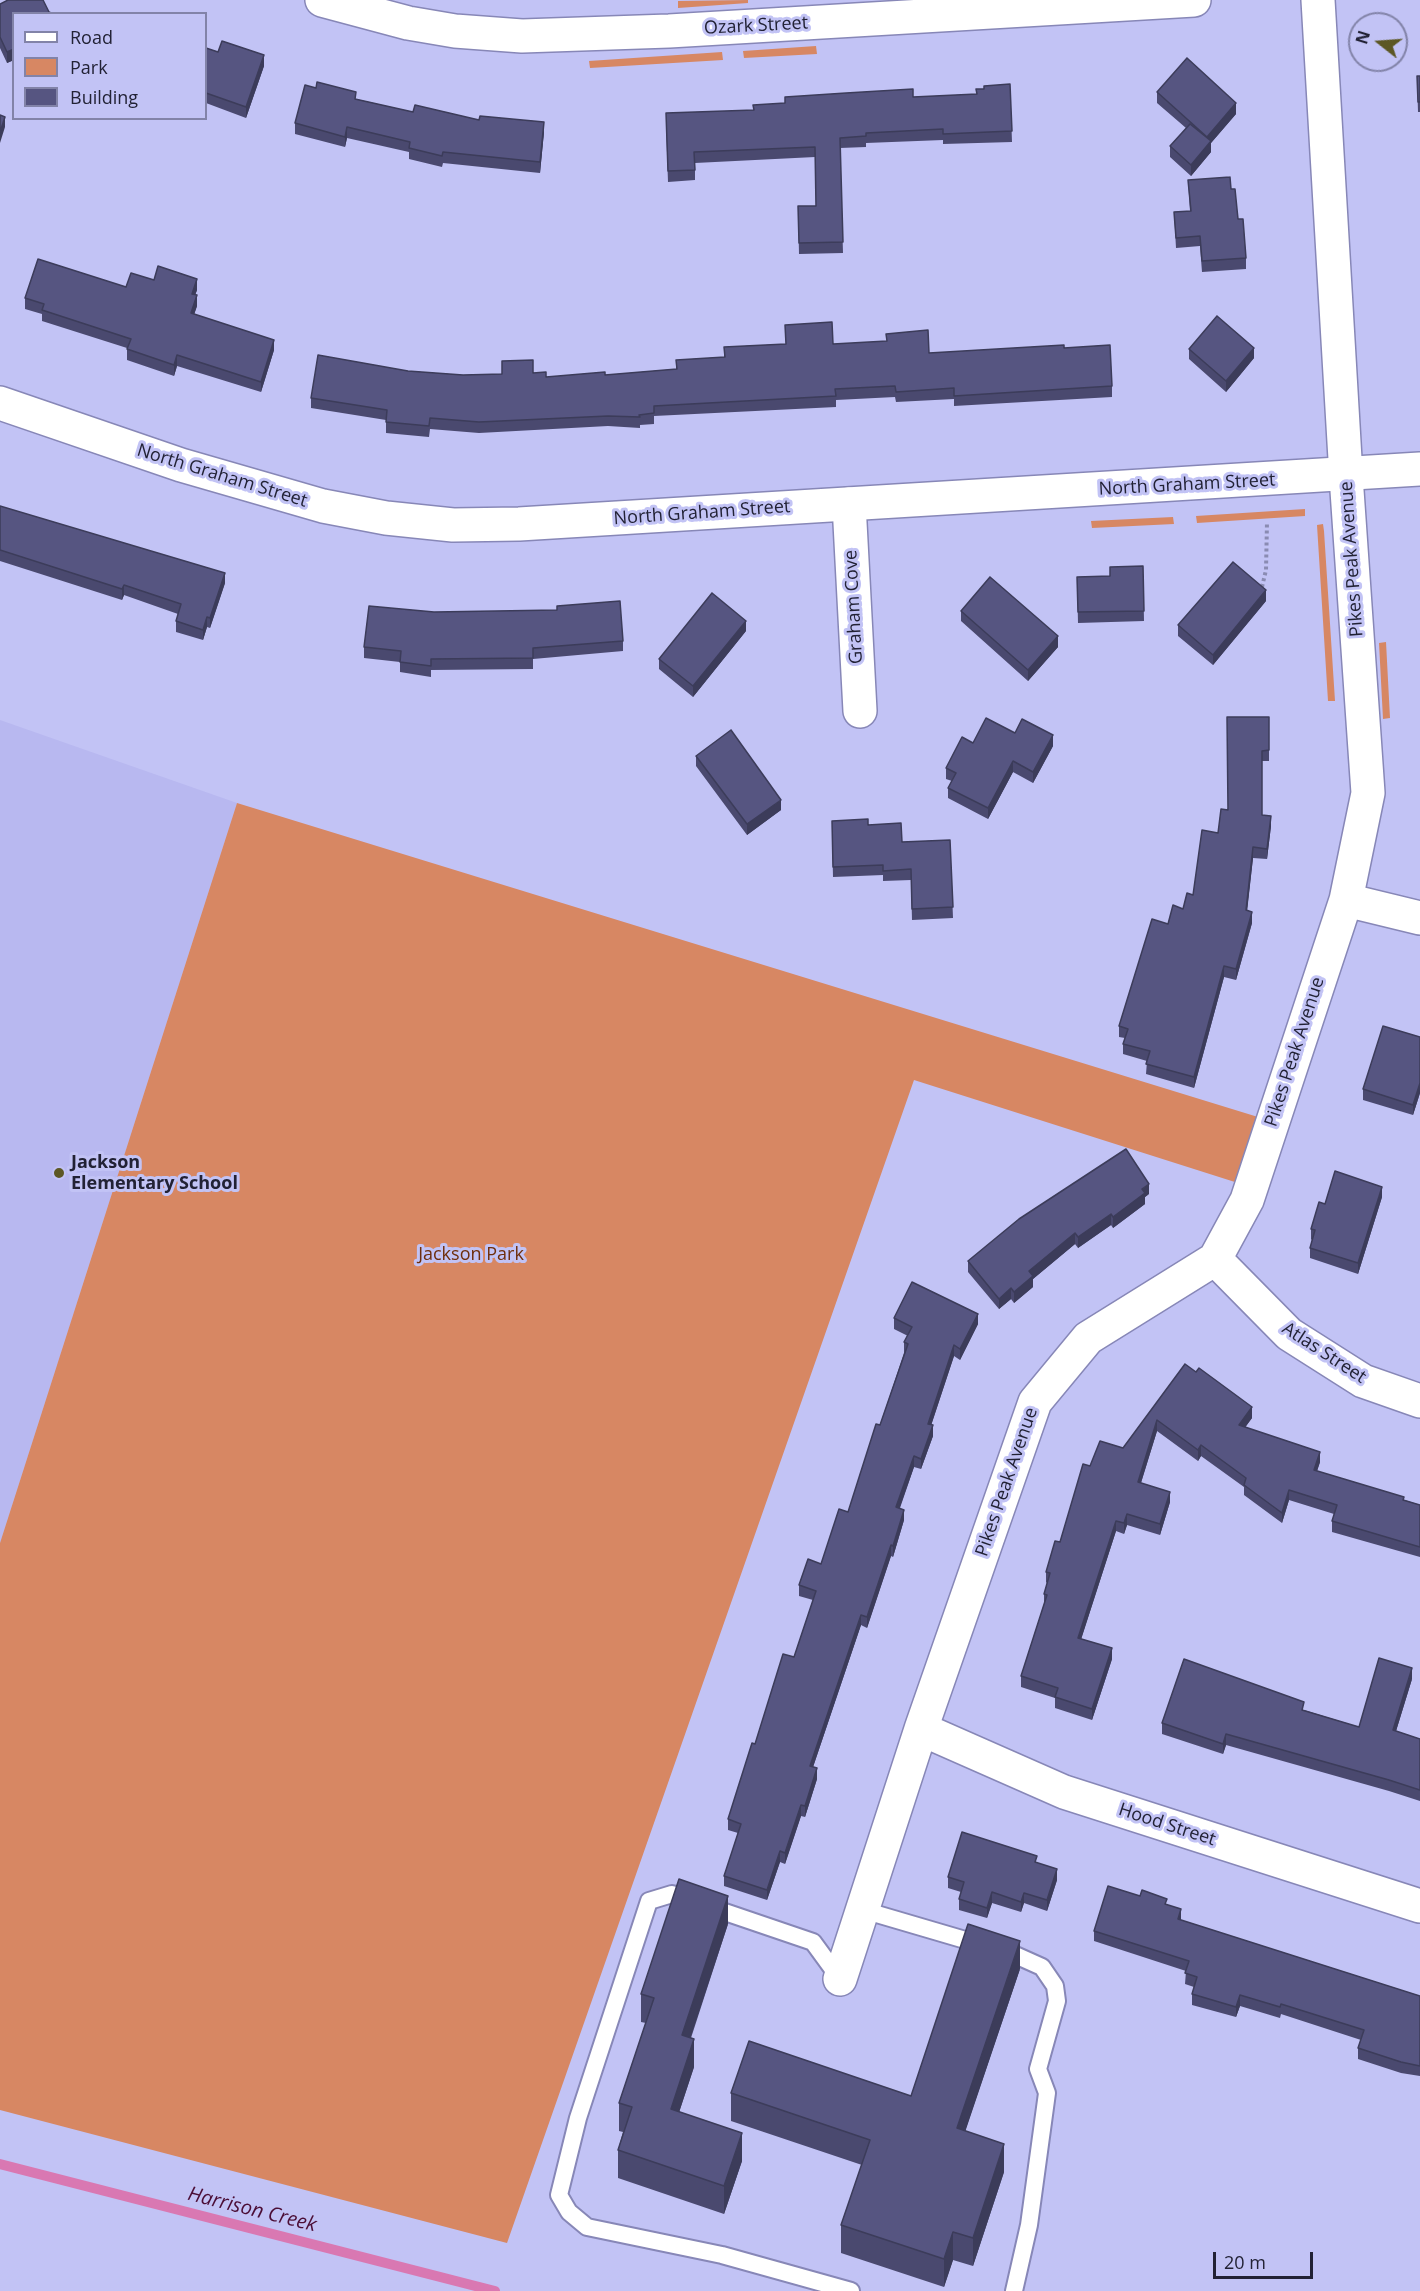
<!DOCTYPE html>
<html>
<head>
<meta charset="utf-8">
<style>
  body { margin:0 }
  #map { position:relative; width:1420px; height:2291px; overflow:hidden; background:#c2c3f5; font-family:"Open Sans",sans-serif }
  canvas { display:block }
  .legend { position:absolute; left:12px; top:12px; width:195px; height:108px; box-sizing:border-box; background:#c2c3f5; border:2px solid #8283a8; margin:0; padding:8px 10px; list-style:none; font-size:18px; color:#222235 }
  .legend li { display:flex; align-items:center; gap:12px; height:30px }
  .legend b { width:30px; border:2px solid #8283a8 }
  .north { position:absolute; left:1348px; top:12px; width:60px; height:60px; box-sizing:border-box; background:#c2c3f5; border:2px solid #8283a8; border-radius:50%; rotate:287deg; font-size:16px; font-weight:700; line-height:24px; text-align:center; color:#222235 }
  .north::after { content:''; display:block; margin:auto; width:21px; height:27px; background:#5c5724; clip-path:polygon(50% 0,100% 100%,50% 72%,0 100%) }
  .scale { position:absolute; left:1213px; top:2252px; width:100px; height:27px; box-sizing:border-box; border:3px solid #222235; border-top:0; padding-left:8px; font-size:18px; line-height:21px; white-space:nowrap; color:#222235; -webkit-text-stroke:4px #c2c3f5; paint-order:stroke }
</style>
</head>
<body>
<div id="map">
<canvas width="1420" height="2291"></canvas>
<ul class="legend">
<li><b style="height:8px;background:#fff"></b>Road</li>
<li><b style="height:16px;background:#d78763"></b>Park</li>
<li><b style="height:16px;background:#565581"></b>Building</li>
</ul>
<div class="north">N</div>
<div class="scale">20 m</div>
</div>
<script>
const ctx = document.querySelector('canvas').getContext('2d');
ctx.lineJoin = 'round';
function paint(path, color) {
  ctx.fillStyle = color;
  ctx.fill(path, 'evenodd');
}
function toPath(rows) {
  const path = new Path2D();
  for (const r of rows) {
    path.moveTo(r[0], r[1]);
    for (let i = 2; i < r.length; i += 2) path.lineTo(r[i], r[i + 1]);
  }
  return path;
}
function trace(path, color, width, dash) {
  ctx.strokeStyle = color;
  ctx.lineWidth = width;
  ctx.lineCap = dash ? 'butt' : 'round';
  ctx.setLineDash(dash || []);
  ctx.stroke(path);
}
function drawText(font, color, halo, rows, align = 'center') {
  ctx.font = font + ' "Open Sans",sans-serif';
  ctx.lineWidth = 6;
  ctx.setLineDash([]);
  ctx.textBaseline = 'middle';
  ctx.strokeStyle = halo;
  ctx.fillStyle = color;
  for (const [text, x, y, turn = 0] of rows) {
    ctx.save();
    ctx.translate(x, y);
    ctx.rotate((+turn || 0) * Math.PI / 180);
    ctx.textAlign = isNaN(turn) ? turn : align;
    if (halo) ctx.strokeText(text, 0, 0);
    ctx.fillText(text, 0, 0);
    ctx.restore();
  }
}
paint(toPath([
  [0,720,237,803,0,1543]
]), '#b8b8f0');
paint(toPath([
  [748,0,748,3,678,8,678,1],
  [816,46,817,54,744,58,743,51],
  [722,52,723,60,590,68,589,61],
  [1305,509,1305,516,1197,523,1196,516],
  [1173,517,1174,524,1092,528,1091,521],
  [1323,524,1324,531,1335,701,1328,701,1317,525],
  [1386,642,1390,718,1383,719,1379,643],
  [237,803,1258,1117,1238,1183,914,1080,507,2243,0,2110,0,1543]
]), '#d78763');
trace(toPath([
  [0,2164,495,2291]
]), '#d978b2', 10);
const lane = toPath([
  [863,1910,1013,1954,1042,1967,1055,1986,1057,2001,1038,2069,1047,2093,1029,2225,1014,2291],
  [840,1979,813,1942,672,1894,649,1901,578,2118,559,2195,569,2212,587,2227,722,2255,851,2291]
]);
const street = toPath([
  [322,0,408,23,455,31,522,36,669,31,1194,0],
  [849,504,860,711],
  [1346,900,1420,918],
  [1215,1259,1289,1334,1363,1381,1420,1401],
  [921,1729,1064,1792,1420,1906],
  [840,1979,921,1729,1035,1402,1088,1338,1215,1259,1247,1200,1346,900,1368,793,1346,476,1318,0]
]);
const secondary = toPath([
  [0,403,181,465,323,506,386,518,453,525,519,524,1420,469]
]);
trace(lane, '#8787b7', 20);
trace(street, '#8787b7', 36);
trace(secondary, '#8787b7', 36);
trace(toPath([
  [1262,587,1266,570,1267,522]
]), '#8a8bb2', 4, [3, 3]);
trace(lane, '#fff', 16);
trace(street, '#fff', 33);
trace(secondary, '#fff', 33);
paint(toPath([
  [0,4,49,12,14,14,14,60,7,63,0,48],
  [206,48,264,66,246,118,206,103],
  [1417,76,1420,76,1420,112,1418,112],
  [1010,84,1012,142,943,144,943,140,866,143,866,147,840,148,843,253,799,254,798,206,816,206,815,157,695,163,695,180,668,182,666,124,753,110,913,97,977,94,984,89],
  [1157,92,1236,114,1211,143,1211,152,1191,176,1170,157,1170,146,1186,128,1157,103],
  [356,99,413,112,479,120,544,132,540,173,443,163,442,167,409,159,409,152,347,138,345,147,295,134,295,123],
  [1188,180,1231,189,1246,258,1246,269,1202,272,1200,246,1176,248,1174,212,1190,211],
  [154,280,197,290,195,295,197,306,194,314,274,350,261,392,177,366,174,376,127,360,127,348,42,321,42,314,25,309,25,298,126,287],
  [785,325,833,344,929,353,1064,348,1112,386,1112,397,954,406,954,399,896,402,895,397,836,400,836,407,654,416,654,424,640,425,640,428,608,426,479,433,430,429,429,437,386,433,386,420,311,408,311,398,408,371,463,375,533,373,546,377,605,375,676,369,676,360,724,357,724,347,786,344],
  [1189,349,1254,358,1226,392,1189,359],
  [0,506,225,583,210,628,207,627,203,640,176,632,176,621,178,614,124,595,122,600,0,561],
  [1143,566,1144,621,1078,623,1077,577,1110,576],
  [1266,601,1213,665,1178,636,1178,625],
  [961,611,1058,647,1028,681,961,621],
  [746,631,693,697,659,669,659,659],
  [623,641,623,651,533,659,533,669,431,670,431,677,400,672,400,662,364,658,364,647],
  [1269,717,1269,761,1262,761,1262,815,1271,826,1267,859,1253,858,1247,910,1252,923,1236,980,1224,977,1194,1088,1146,1074,1147,1061,1123,1054,1123,1044,1125,1038,1119,1037,1119,1026,1168,924,1183,909,1193,895,1227,810],
  [1015,733,1053,746,1033,783,1013,772,988,819,948,798,948,788,952,781,946,779,946,768,973,743],
  [696,756,781,810,747,835,696,766],
  [868,825,902,842,950,840,953,918,912,920,911,880,883,881,883,875,833,877,832,831],
  [1420,1037,1420,1093,1413,1115,1363,1100,1363,1089],
  [1149,1194,1145,1197,1145,1204,1113,1228,1111,1225,1078,1248,1075,1244,1033,1279,1033,1287,1014,1303,1011,1299,999,1309,968,1272,968,1261],
  [1382,1197,1358,1274,1310,1258,1310,1248,1312,1240,1311,1239,1311,1229,1325,1204],
  [894,1318,978,1324,960,1360,954,1356,931,1425,933,1436,921,1469,914,1467,900,1508,904,1520,893,1557,891,1556,867,1628,861,1625,813,1767,817,1779,805,1817,801,1816,785,1864,780,1862,767,1900,724,1886,724,1876,738,1833,728,1830,728,1819,755,1744,794,1657,813,1600,799,1596,799,1585,821,1564,848,1512,880,1425,904,1353,904,1342,908,1336,894,1329],
  [1185,1364,1252,1418,1245,1427,1320,1462,1317,1471,1420,1505,1420,1557,1332,1532,1332,1521,1334,1514,1289,1500,1282,1523,1244,1495,1244,1487,1201,1456,1198,1461,1157,1431,1141,1483,1170,1502,1160,1535,1127,1525,1124,1534,1116,1531,1081,1639,1112,1659,1092,1720,1055,1708,1055,1698,1021,1687,1021,1676,1044,1604,1044,1594,1047,1583,1046,1582,1046,1572,1060,1542,1090,1466,1123,1448],
  [1412,1679,1396,1731,1420,1739,1420,1801,1389,1791,1226,1745,1223,1754,1162,1734,1162,1723,1304,1710,1359,1727],
  [1037,1863,1057,1880,1047,1911,1024,1903,1021,1912,992,1903,987,1918,959,1910,959,1899,961,1892,948,1888,948,1877],
  [1140,1896,1167,1905,1181,1920,1420,1996,1420,2076,1401,2073,1358,2059,1358,2048,1361,2040,1281,2014,1280,2018,1240,2006,1236,2017,1192,2005,1192,1994,1194,1987,1185,1984,1186,1971,1094,1941,1094,1931],
  [728,1924,691,2038,694,2067,679,2112,742,2161,724,2214,618,2178,618,2150,623,2132,619,2131,619,2103,646,2023,641,2022,641,1994],
  [1020,1969,965,2131,1004,2172,973,2266,953,2260,944,2287,841,2253,841,2225,862,2165,731,2121,731,2093,911,2096]
]), '#4a496f');
paint(toPath([
  [14,49,14,60,7,63,7,52],
  [264,55,264,66,246,118,246,107],
  [1236,103,1236,114,1211,143,1211,152,1191,176,1191,165,1207,137],
  [5,117,5,127,0,143,0,132],
  [544,122,544,132,540,173,540,162],
  [347,127,347,138,345,147,345,137],
  [197,279,197,290,192,304,192,294],
  [197,295,197,306,191,324,191,313],
  [274,340,274,350,261,392,261,382],
  [1254,348,1254,358,1226,392,1226,381],
  [177,355,177,366,174,376,174,365],
  [225,573,225,583,210,628,210,618],
  [124,585,124,595,122,600,122,589],
  [1266,590,1266,601,1213,665,1213,655],
  [207,617,207,627,203,640,203,630],
  [746,621,746,631,693,697,693,686],
  [1058,636,1058,647,1028,681,1028,670],
  [1053,735,1053,746,1033,783,1033,772],
  [1013,761,1013,772,988,819,988,808],
  [781,800,781,810,747,835,747,824],
  [1271,816,1271,826,1267,859,1267,849],
  [1253,847,1253,858,1246,921,1246,910],
  [1252,912,1252,923,1236,980,1236,969],
  [1224,966,1224,977,1194,1088,1194,1077],
  [1420,1083,1420,1093,1413,1115,1413,1105],
  [1149,1184,1149,1194,1145,1197,1145,1204,1113,1228,1113,1217,1142,1189],
  [1382,1187,1382,1197,1358,1274,1358,1263],
  [1111,1214,1111,1225,1078,1248,1078,1237],
  [1075,1233,1075,1244,1033,1279,1033,1287,1014,1303,1014,1292,1029,1271],
  [1011,1288,1011,1299,999,1309,999,1299],
  [978,1314,978,1324,960,1360,960,1349],
  [954,1345,954,1356,928,1435,928,1424],
  [1252,1407,1252,1418,1239,1436,1239,1425],
  [1157,1420,1157,1431,1138,1492,1138,1482],
  [933,1425,933,1436,921,1469,921,1459],
  [1201,1445,1201,1456,1198,1461,1198,1450],
  [1320,1452,1320,1462,1314,1480,1314,1470],
  [914,1456,914,1467,896,1518,896,1507],
  [1289,1490,1289,1500,1282,1523,1282,1513],
  [1170,1492,1170,1502,1160,1535,1160,1524],
  [904,1510,904,1520,893,1557,893,1546],
  [1127,1514,1127,1525,1124,1534,1124,1523],
  [1116,1521,1116,1531,1078,1649,1078,1638],
  [891,1545,891,1556,867,1628,867,1617],
  [861,1615,861,1625,810,1776,810,1766],
  [1112,1648,1112,1659,1092,1720,1092,1709],
  [1412,1668,1412,1679,1393,1741,1393,1730],
  [1226,1734,1226,1745,1223,1754,1223,1744],
  [817,1768,817,1779,805,1817,805,1806],
  [801,1805,801,1816,785,1864,785,1853],
  [780,1851,780,1862,767,1900,767,1890],
  [1057,1869,1057,1880,1047,1911,1047,1900],
  [992,1892,992,1903,987,1918,987,1908],
  [1024,1893,1024,1903,1021,1912,1021,1902],
  [728,1896,728,1924,682,2063,682,2035],
  [1181,1909,1181,1920,1178,1919],
  [1020,1941,1020,1969,957,2156,957,2128],
  [1240,1995,1240,2006,1236,2017,1236,2007],
  [694,2039,694,2067,671,2137,671,2109],
  [742,2133,742,2161,724,2214,724,2186],
  [1004,2144,1004,2172,973,2266,973,2238],
  [953,2232,953,2260,944,2287,944,2259]
]), '#3c3c5a');
const building = toPath([
  [8,0,43,0,49,12,53,14,14,14,14,49,7,52,0,37,0,4,8,0],
  [222,41,264,55,246,107,206,93,206,48,218,52,222,41],
  [1187,58,1236,103,1207,137,1157,92,1187,58],
  [1417,76,1420,76,1420,102,1418,102,1417,76],
  [317,82,356,92,355,99,413,112,415,105,479,120,480,116,544,122,540,162,443,152,442,156,409,148,410,142,347,127,345,137,295,123,305,85,316,88,317,82],
  [1010,84,1012,131,943,134,943,129,866,133,866,136,840,138,843,242,799,243,798,206,816,206,815,147,694,152,695,170,668,171,666,113,754,110,753,105,785,103,785,97,846,93,913,89,913,97,977,94,976,89,984,89,984,86,1010,84],
  [0,115,5,117,0,132,0,115],
  [1190,124,1211,141,1191,165,1170,146,1190,124],
  [1230,177,1231,189,1235,189,1238,219,1243,219,1246,258,1202,261,1200,236,1176,238,1174,212,1191,211,1188,180,1230,177],
  [38,259,126,287,131,273,154,280,158,266,197,279,192,294,197,295,191,313,274,340,261,382,177,355,174,365,127,349,131,339,42,310,44,304,25,298,38,259],
  [1217,316,1254,348,1226,381,1189,349,1217,316],
  [832,322,833,344,887,341,886,334,928,330,929,353,1064,345,1064,348,1110,345,1112,386,954,396,954,388,896,392,895,386,835,389,836,396,654,406,654,413,639,415,640,417,608,416,479,422,430,418,429,426,386,422,387,410,311,398,318,355,408,371,463,375,502,374,502,361,533,360,533,373,546,372,546,377,605,372,605,375,677,369,676,360,725,357,724,347,786,344,785,325,832,322],
  [0,506,225,573,210,618,207,617,203,630,176,621,181,604,124,585,122,589,0,550,0,506],
  [1233,562,1266,590,1213,655,1178,625,1233,562],
  [1143,566,1144,611,1078,612,1077,577,1110,576,1110,567,1143,566],
  [990,577,1058,636,1028,670,961,611,990,577],
  [712,593,746,621,693,686,659,659,712,593],
  [620,601,623,641,533,648,533,658,431,659,431,666,400,662,401,651,364,647,369,606,434,612,557,610,557,606,620,601],
  [1227,717,1269,717,1269,750,1262,751,1262,815,1271,816,1267,849,1253,847,1246,910,1252,912,1236,969,1224,966,1194,1077,1146,1064,1150,1051,1123,1044,1128,1029,1119,1026,1152,919,1168,924,1173,905,1183,909,1187,893,1193,895,1202,830,1218,833,1221,809,1228,810,1227,717],
  [986,718,1015,733,1022,719,1053,735,1033,772,1013,761,988,808,948,788,956,773,946,768,962,737,973,743,986,718],
  [731,730,781,800,747,824,696,756,731,730],
  [868,819,868,825,901,823,902,842,950,840,953,907,912,909,911,869,883,871,883,865,833,867,832,821,868,819],
  [1383,1026,1420,1037,1420,1083,1413,1105,1363,1089,1383,1026],
  [1126,1149,1149,1184,1142,1189,1145,1193,1113,1217,1111,1214,1078,1237,1075,1233,1029,1271,1033,1276,1014,1292,1011,1288,999,1299,968,1261,1019,1219,1126,1149],
  [1335,1171,1382,1187,1358,1263,1310,1248,1315,1230,1311,1229,1319,1202,1325,1204,1335,1171],
  [912,1282,978,1314,960,1349,954,1345,928,1424,933,1425,921,1459,914,1456,896,1507,904,1510,893,1546,891,1545,867,1617,861,1615,810,1766,817,1768,805,1806,801,1805,785,1853,780,1851,767,1890,724,1876,741,1824,728,1819,752,1743,755,1744,783,1654,794,1657,816,1591,799,1585,808,1559,821,1564,839,1509,848,1512,876,1424,880,1425,908,1344,904,1342,912,1327,894,1318,912,1282],
  [1185,1364,1196,1372,1199,1368,1252,1407,1239,1425,1320,1452,1314,1470,1404,1497,1403,1500,1420,1505,1420,1547,1332,1521,1337,1505,1289,1490,1282,1513,1244,1485,1246,1478,1201,1445,1198,1450,1157,1420,1138,1482,1170,1492,1160,1524,1127,1514,1124,1523,1116,1521,1078,1638,1112,1648,1092,1709,1055,1697,1058,1688,1021,1676,1047,1595,1044,1594,1050,1573,1046,1572,1055,1541,1060,1542,1083,1464,1090,1466,1100,1441,1123,1448,1185,1364],
  [1379,1658,1412,1668,1393,1730,1420,1739,1420,1790,1389,1780,1226,1734,1223,1744,1162,1723,1184,1659,1304,1702,1302,1710,1359,1727,1379,1658],
  [962,1832,1037,1856,1035,1862,1057,1869,1047,1900,1024,1893,1021,1902,992,1892,987,1908,959,1899,964,1882,948,1877,962,1832],
  [679,1879,728,1896,682,2035,694,2039,671,2109,742,2133,724,2186,618,2150,632,2107,619,2103,654,1998,641,1994,679,1879],
  [1108,1886,1140,1896,1142,1890,1167,1899,1165,1904,1181,1909,1178,1919,1420,1996,1420,2066,1401,2062,1358,2048,1364,2030,1281,2004,1280,2007,1240,1995,1236,2007,1192,1994,1197,1977,1185,1973,1189,1961,1094,1931,1108,1886],
  [968,1924,1020,1941,957,2128,1004,2144,973,2238,953,2232,944,2259,841,2225,870,2140,731,2093,749,2041,911,2096,968,1924]
]);
paint(building, '#565581');
trace(building, '#3c3c5a', 1.5);
for (const [x, y, r, color] of [
  [59,1173,6,"#5c5724"]
]) {
  const dot = new Path2D();
  dot.arc(x, y, r, 0, 2 * Math.PI);
  ctx.fillStyle = color;
  ctx.fill(dot);
  trace(dot, '#c2c3f5', 2);
}
drawText('18px', '#222235', '#c2c3f5', [
  ["Ozark Street",756,26,-3],
  ["North Graham Street",222,476,17],
  ["North Graham Street",1187,485,-3],
  ["North Graham Street",702,513,-4],
  ["Pikes Peak Avenue",1352,559,-94],
  ["Graham Cove",854,607,-93],
  ["Pikes Peak Avenue",1295,1052,-72],
  ["Atlas Street",1324,1353,33],
  ["Pikes Peak Avenue",1007,1482,-71],
  ["Hood Street",1167,1825,18]
]);
drawText('bold 18px', '#222235', '#c2c3f5', [
  ["Jackson",71,1163],
  ["Elementary School",71,1184]
], 'left');
drawText('18px', '#6e2e0c', '#c2c3f5', [
  ["Jackson Park",471,1255]
]);
drawText('italic 20px', '#4b0e36', '#c2c3f5', [
  ["Harrison Creek",252,2210,14]
]);
</script>
</body>
</html>
